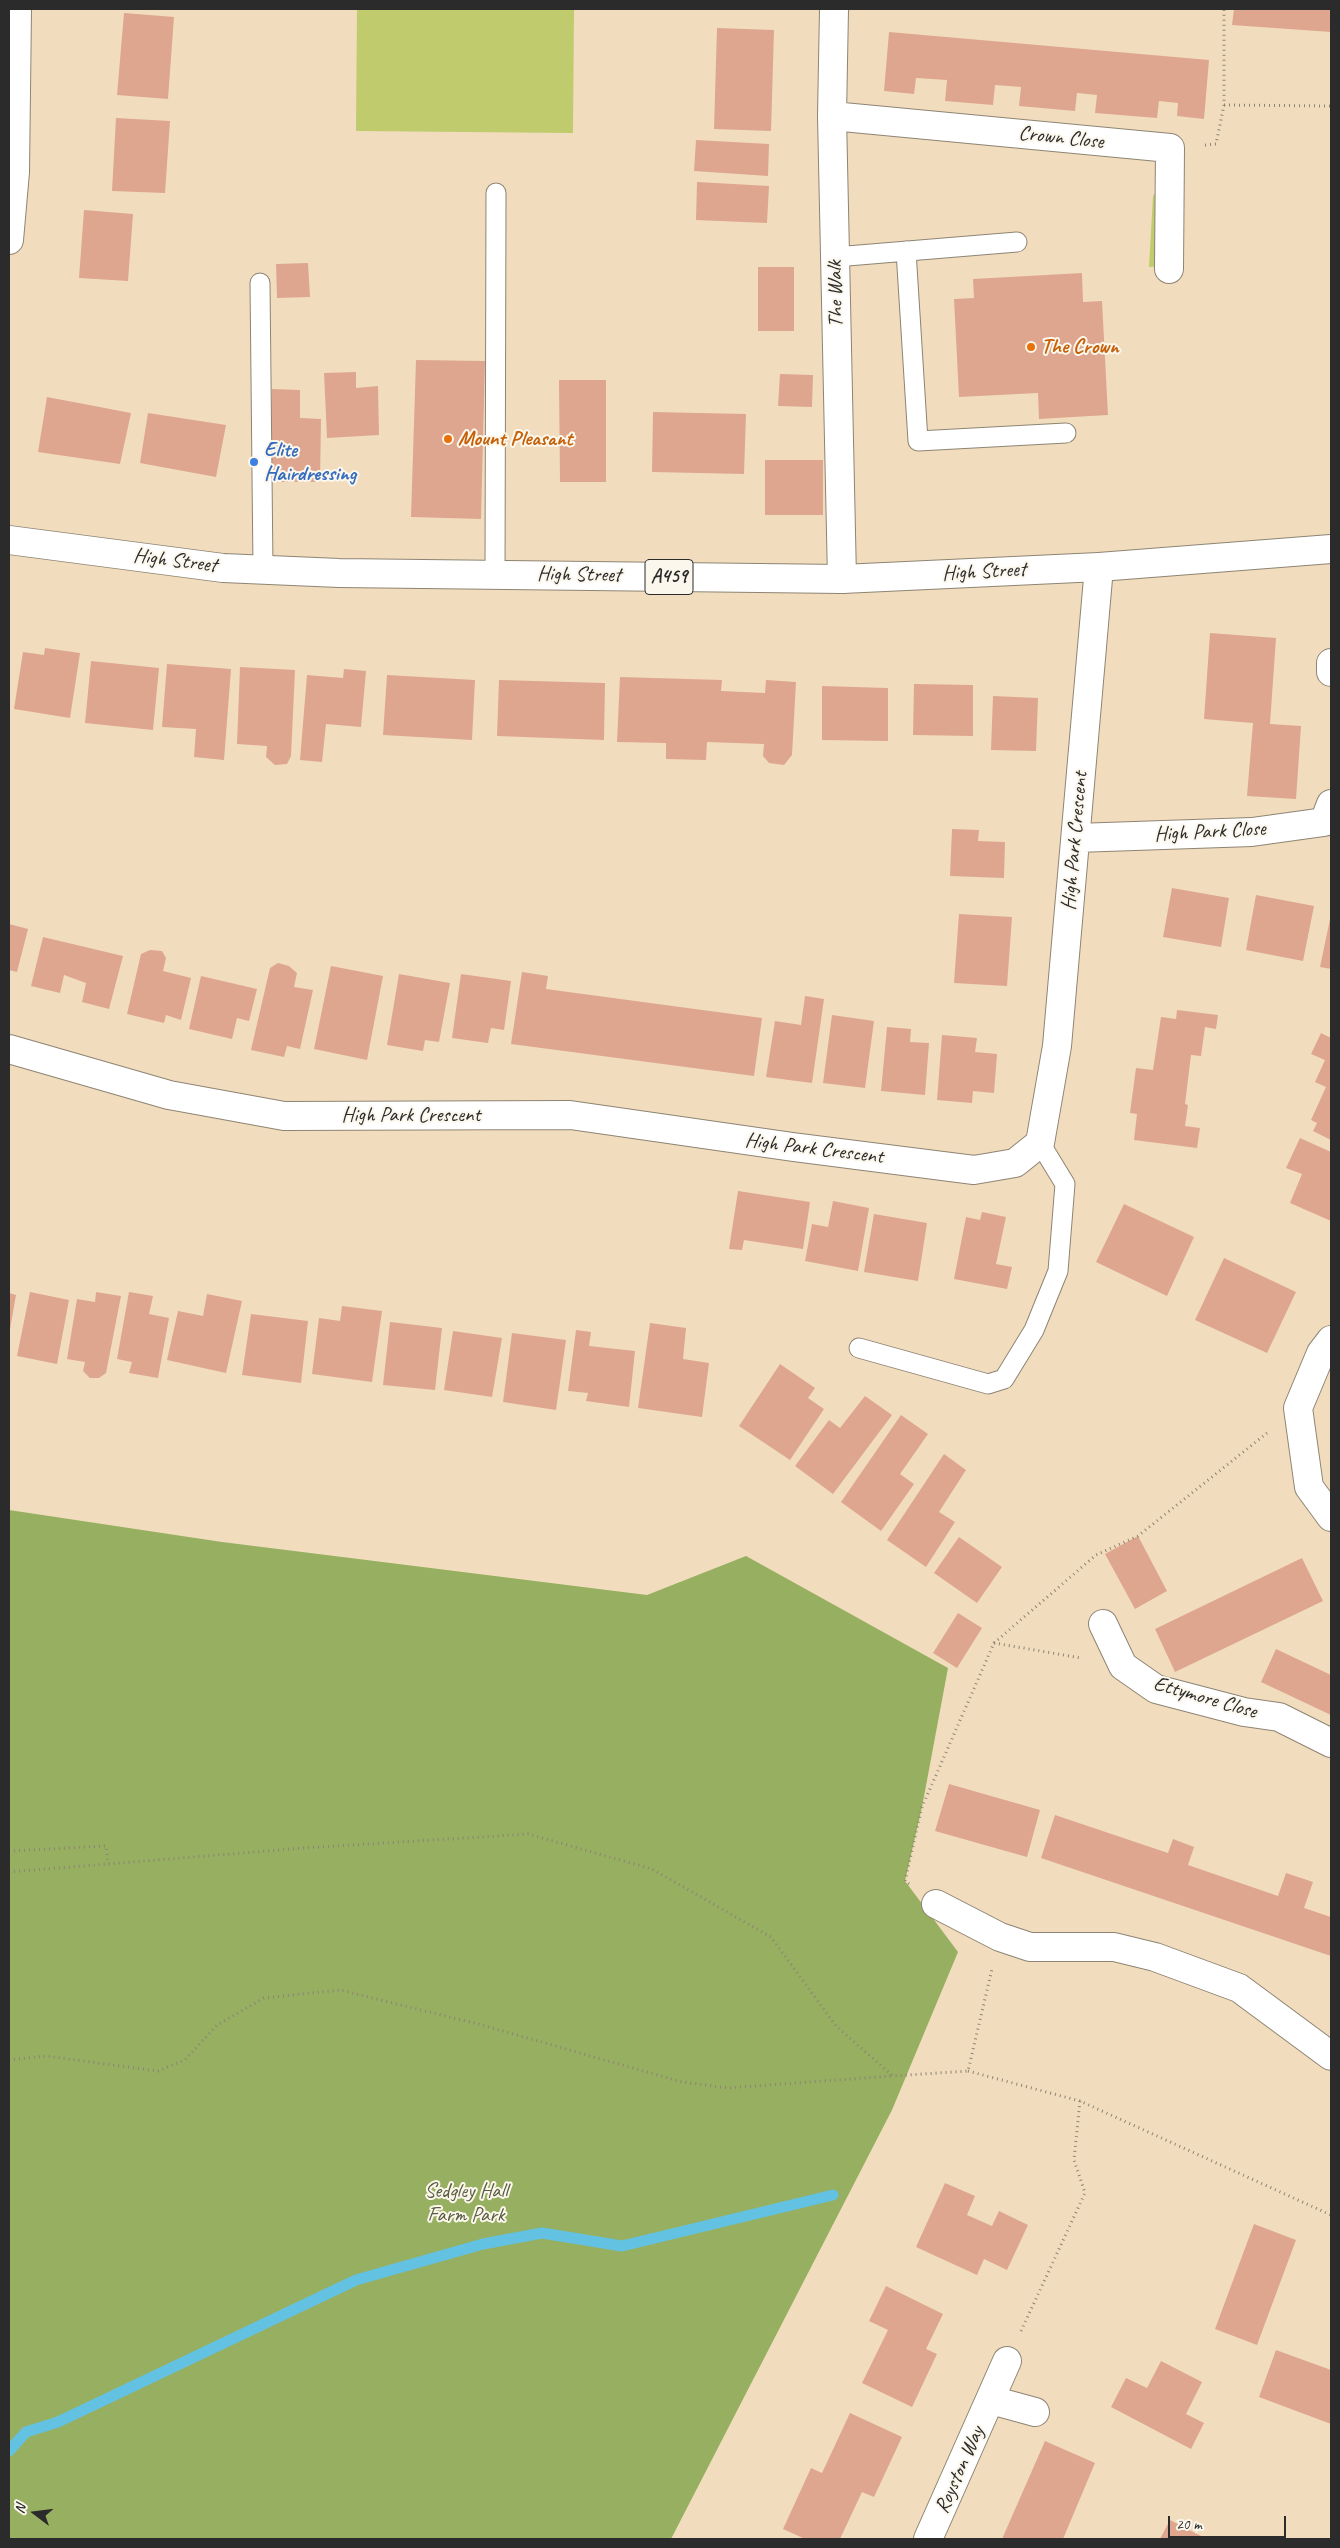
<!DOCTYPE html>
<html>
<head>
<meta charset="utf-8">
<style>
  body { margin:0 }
  #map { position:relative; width:1340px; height:2548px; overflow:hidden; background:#f1ddbd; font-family:Caveat,sans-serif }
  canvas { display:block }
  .frame { position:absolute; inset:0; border:10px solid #2b2b2b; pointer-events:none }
  .north { position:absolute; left:10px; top:2488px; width:50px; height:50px; -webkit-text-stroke:4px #fbf7ec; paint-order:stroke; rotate:285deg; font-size:14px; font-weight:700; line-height:20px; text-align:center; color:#2b2b2b }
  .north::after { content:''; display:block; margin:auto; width:18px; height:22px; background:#2b2b2b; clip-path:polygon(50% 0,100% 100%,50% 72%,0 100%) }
  .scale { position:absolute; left:1168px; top:2516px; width:118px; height:22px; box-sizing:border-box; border:2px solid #2b2b2b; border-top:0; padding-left:6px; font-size:15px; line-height:18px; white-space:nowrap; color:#2b2b2b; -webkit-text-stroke:4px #fbf7ec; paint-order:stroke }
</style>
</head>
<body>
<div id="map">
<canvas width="1340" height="2548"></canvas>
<div class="frame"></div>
<div class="north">N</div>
<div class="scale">20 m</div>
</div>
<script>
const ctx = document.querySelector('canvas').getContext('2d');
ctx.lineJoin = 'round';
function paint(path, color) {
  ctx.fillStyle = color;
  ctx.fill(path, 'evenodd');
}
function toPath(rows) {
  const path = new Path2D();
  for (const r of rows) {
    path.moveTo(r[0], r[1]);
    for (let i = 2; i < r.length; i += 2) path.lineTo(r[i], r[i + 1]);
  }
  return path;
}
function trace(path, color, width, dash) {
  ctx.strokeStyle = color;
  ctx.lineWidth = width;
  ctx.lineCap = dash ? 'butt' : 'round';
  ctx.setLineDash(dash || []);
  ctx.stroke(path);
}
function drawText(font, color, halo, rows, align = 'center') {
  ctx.font = font + ' Caveat,sans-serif';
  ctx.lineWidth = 4;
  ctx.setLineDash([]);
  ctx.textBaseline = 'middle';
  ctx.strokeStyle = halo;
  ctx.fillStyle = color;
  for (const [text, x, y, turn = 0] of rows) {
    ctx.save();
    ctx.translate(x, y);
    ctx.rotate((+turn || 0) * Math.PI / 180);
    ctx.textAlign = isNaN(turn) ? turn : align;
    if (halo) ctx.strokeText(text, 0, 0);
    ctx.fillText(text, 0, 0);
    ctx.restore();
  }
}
paint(toPath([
  [357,9,574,9,573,133,356,131],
  [1166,181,1166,266,1149,267,1153,196]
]), '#bfcb6d');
paint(toPath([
  [9,1510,222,1542,647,1595,746,1556,948,1668,922,1807,905,1881,958,1952,892,2110,671,2539,9,2539]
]), '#97af60');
trace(toPath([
  [9,2451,26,2432,58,2422,356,2280,483,2244,542,2233,622,2246,833,2195]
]), '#63c2e1', 11);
paint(toPath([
  [1234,9,1331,9,1331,32,1232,25],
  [124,13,174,17,168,99,117,95],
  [717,28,774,30,771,131,714,129],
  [889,32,1209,60,1204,119,1177,116,1178,103,1159,101,1157,118,1095,113,1097,95,1077,93,1075,111,1019,106,1021,87,995,85,993,105,945,101,947,80,916,78,914,94,884,91],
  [116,118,170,121,165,193,112,191],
  [696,140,769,144,768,176,694,171],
  [697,182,769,186,767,223,696,220],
  [84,210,133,214,128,281,79,278],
  [308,263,310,297,277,298,276,264],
  [758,267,794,267,794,331,758,331],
  [1082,273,1083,302,1102,301,1108,415,1039,419,1038,393,959,397,954,299,974,298,973,279],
  [416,360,485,361,481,519,411,517],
  [356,372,356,388,378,386,379,435,327,438,324,373],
  [780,374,813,375,812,407,778,406],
  [559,380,606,380,606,482,560,482],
  [272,389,300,390,300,418,321,419,320,482,270,482],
  [47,397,131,413,120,464,38,452],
  [653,412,746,414,744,474,652,472],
  [148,413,226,425,216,477,140,463],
  [765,460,823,460,823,515,765,515],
  [1210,633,1276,638,1270,724,1301,726,1296,799,1247,796,1253,723,1204,719],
  [45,648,80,653,70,718,14,709,23,652,44,655],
  [91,661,159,668,153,730,85,723],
  [167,664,231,669,224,760,194,757,196,729,162,727],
  [240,667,295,670,291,756,287,764,275,765,266,757,267,746,237,744],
  [344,669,366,671,361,727,326,724,322,762,300,760,307,675,343,678],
  [387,675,475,680,472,740,383,735],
  [620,677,722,680,721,691,765,693,766,680,796,682,792,755,784,765,769,763,763,756,764,744,707,742,706,760,666,759,666,743,617,742],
  [499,680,605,683,604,740,497,736],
  [914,684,973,685,973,736,913,735],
  [822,686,888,688,888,741,822,740],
  [993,696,1038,698,1036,751,991,750],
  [952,829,979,830,978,841,1005,842,1004,878,950,876],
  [1172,888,1229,898,1221,947,1163,937],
  [1256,895,1314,906,1303,961,1246,950],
  [959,914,1012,917,1007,986,954,983],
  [1330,919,1331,919,1331,969,1320,967],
  [9,924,28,929,17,972,9,970],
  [43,937,123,956,109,1009,82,1002,86,983,64,975,60,993,31,986],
  [150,950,162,951,166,958,163,971,191,978,181,1020,166,1015,164,1023,127,1014,141,954],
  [278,963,289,966,297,973,294,987,313,990,300,1049,287,1046,284,1057,251,1050,270,968],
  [331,966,383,976,367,1060,314,1049],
  [522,972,548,976,546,989,762,1018,754,1076,511,1044],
  [399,974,450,983,439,1042,425,1040,423,1051,387,1045],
  [461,974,511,981,504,1030,491,1028,488,1043,452,1038],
  [201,976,257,989,249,1021,237,1018,232,1039,189,1029],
  [805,996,824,999,812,1083,766,1077,775,1021,801,1025],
  [1177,1010,1218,1015,1216,1029,1205,1027,1201,1056,1191,1055,1185,1104,1188,1105,1185,1126,1200,1128,1197,1148,1134,1140,1137,1114,1130,1113,1136,1068,1153,1070,1161,1017,1176,1019],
  [832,1015,874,1021,865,1088,823,1083],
  [887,1027,911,1029,910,1042,929,1043,925,1095,881,1091],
  [1321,1033,1331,1038,1331,1140,1313,1131,1317,1123,1311,1120,1326,1087,1315,1082,1325,1060,1311,1054],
  [942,1035,977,1038,975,1052,997,1054,994,1093,973,1091,972,1103,937,1100],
  [1300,1138,1331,1152,1331,1221,1290,1203,1302,1174,1286,1168],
  [738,1191,810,1202,803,1249,744,1240,742,1250,729,1249],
  [833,1201,869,1208,858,1271,805,1261,812,1224,828,1227],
  [1124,1204,1194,1237,1167,1296,1096,1262],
  [982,1212,1006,1217,996,1264,1012,1267,1007,1289,954,1279,966,1217,980,1220],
  [874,1214,927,1223,918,1281,864,1272],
  [1224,1258,1296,1292,1267,1353,1195,1320],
  [30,1292,69,1300,57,1364,17,1356],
  [96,1292,121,1296,106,1373,99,1378,90,1378,83,1371,85,1362,67,1359,77,1299,95,1302],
  [129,1292,153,1296,149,1314,169,1318,158,1378,129,1373,132,1362,117,1359],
  [9,1293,16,1295,10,1329,9,1329],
  [207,1294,242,1301,226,1373,167,1360,178,1311,203,1316],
  [342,1306,382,1311,372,1382,312,1374,319,1318,340,1321],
  [251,1314,308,1321,301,1383,242,1375],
  [390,1322,442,1328,435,1390,383,1385],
  [650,1323,686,1328,683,1359,709,1363,702,1417,638,1408],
  [576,1330,591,1332,589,1346,635,1351,629,1407,586,1401,588,1393,568,1391],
  [453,1331,502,1338,492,1397,444,1390],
  [512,1333,566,1340,556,1410,503,1402],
  [780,1364,815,1388,808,1398,824,1409,790,1460,739,1426],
  [865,1396,892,1415,833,1494,795,1466,829,1420,840,1428],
  [901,1415,928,1434,900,1474,914,1484,881,1531,841,1502],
  [944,1454,966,1470,939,1512,955,1522,926,1567,887,1540],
  [1138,1536,1167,1591,1135,1609,1105,1554],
  [959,1537,1002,1567,977,1603,934,1573],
  [1302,1558,1323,1601,1175,1672,1155,1629],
  [958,1613,982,1628,957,1668,933,1653],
  [1276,1649,1331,1675,1331,1715,1261,1682],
  [949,1784,1040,1810,1027,1857,935,1831],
  [1055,1815,1168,1853,1173,1839,1194,1847,1188,1865,1278,1896,1286,1873,1313,1882,1304,1908,1331,1917,1331,1956,1041,1858],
  [945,2183,975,2196,967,2215,992,2226,999,2211,1028,2225,1007,2270,984,2259,977,2275,916,2247],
  [1254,2224,1296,2240,1257,2345,1215,2329],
  [886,2286,943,2314,926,2349,937,2354,912,2407,862,2383,888,2330,869,2321],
  [1276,2350,1331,2370,1331,2424,1259,2397],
  [1161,2361,1202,2382,1186,2414,1204,2423,1191,2449,1111,2407,1126,2378,1147,2388],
  [850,2413,902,2437,874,2497,862,2492,840,2539,805,2539,783,2529,811,2468,822,2473],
  [1045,2441,1095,2463,1063,2539,1002,2539],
  [1170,2520,1207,2539,1160,2539]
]), '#dea68f');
const lane = toPath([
  [906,251,918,441,1066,433],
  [835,257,1017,242],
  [260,283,263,569],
  [495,575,496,193],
  [859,1348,988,1384,1004,1379,1034,1330,1058,1271,1065,1184,1040,1143]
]);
const street = toPath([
  [834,9,832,116,842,579],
  [832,116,1170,148,1169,269],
  [9,240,15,172,17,9],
  [1331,663,1331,672],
  [1076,838,1252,832,1324,822,1331,804],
  [9,1049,169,1095,284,1116,570,1115,793,1147,974,1170,1015,1163,1040,1143,1057,1046,1099,567],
  [1331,1340,1321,1353,1298,1408,1309,1487,1331,1517],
  [1103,1624,1123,1666,1156,1689,1244,1712,1279,1717,1331,1743],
  [936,1904,1000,1937,1030,1947,1114,1947,1155,1957,1239,1988,1331,2056],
  [991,2400,1035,2412],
  [928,2539,1007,2361]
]);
const primary = toPath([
  [9,540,223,568,339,573,842,579,1099,567,1331,549]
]);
trace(lane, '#8e8474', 21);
trace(street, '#8e8474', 30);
trace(primary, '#8e8474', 30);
trace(toPath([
  [1224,105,1331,106],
  [1205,145,1216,144,1224,105,1224,9],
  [994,1643,1081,1658],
  [9,1851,106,1846,108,1864],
  [9,1872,304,1848,528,1834,652,1869,771,1937,836,2026,893,2076,968,2071,992,1969],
  [909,1884,905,1881,922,1807,994,1643,1096,1555,1138,1536,1267,1433],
  [9,2060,46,2056,158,2071,185,2060,217,2025,264,1998,340,1990,478,2024,682,2082,728,2088,892,2076],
  [968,2071,1080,2101,1331,2215],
  [1021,2331,1085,2193,1074,2160,1080,2101]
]), '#8e8474', 3, [1, 4]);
trace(lane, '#fff', 19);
trace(street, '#fff', 28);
trace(primary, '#fff', 28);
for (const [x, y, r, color] of [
  [1031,347,5,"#e8710a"],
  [448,439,5,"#e8710a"],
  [254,462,5,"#3f7fe0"]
]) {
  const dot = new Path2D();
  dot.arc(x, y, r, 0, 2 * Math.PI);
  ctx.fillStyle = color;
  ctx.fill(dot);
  trace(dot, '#fbf7ec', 2);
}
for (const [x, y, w] of [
  [669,577,48]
]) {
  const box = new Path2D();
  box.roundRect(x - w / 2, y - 17.5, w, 35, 4);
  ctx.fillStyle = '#fbf7ec';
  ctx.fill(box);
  trace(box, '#2b2b2b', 1);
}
drawText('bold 20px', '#2b2b2b', null, [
  ["A459",669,577]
]);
drawText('21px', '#2b2b2b', '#fbf7ec', [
  ["Crown Close",1061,138,6],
  ["The Walk",836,294,-91],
  ["High Street",175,561,7],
  ["High Street",984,572,-3],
  ["High Street",579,575,1],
  ["High Park Close",1210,832,-3],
  ["High Park Crescent",1075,841,-85],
  ["High Park Crescent",411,1115],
  ["High Park Crescent",814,1149,7],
  ["Ettymore Close",1205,1698,16],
  ["Royston Way",960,2470,-66]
]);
drawText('bold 21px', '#c56008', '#fbf7ec', [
  ["The Crown",1041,347],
  ["Mount Pleasant",458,439]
], 'left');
drawText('bold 21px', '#366cbe', '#fbf7ec', [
  ["Elite",264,450],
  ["Hairdressing",264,474]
], 'left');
drawText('21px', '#575b3f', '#fbf7ec', [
  ["Sedgley Hall",466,2191],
  ["Farm Park",466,2215]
]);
</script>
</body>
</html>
